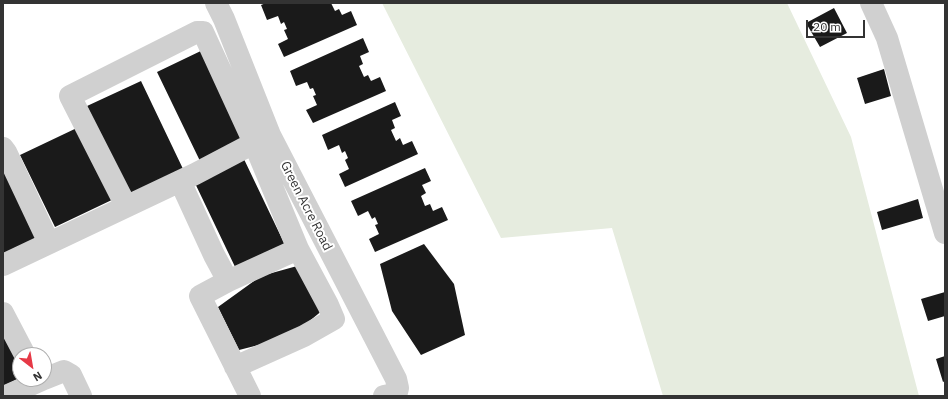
<!DOCTYPE html>
<html>
<head>
<meta charset="utf-8">
<style>
  body { margin:0 }
  #map { position:relative; width:948px; height:399px; overflow:hidden; background:#fff; font-family:"IBM Plex Sans",sans-serif }
  canvas { display:block }
  .frame { position:absolute; inset:0; border:4px solid #333; pointer-events:none }
  .north { position:absolute; left:12px; top:347px; width:40px; height:40px; box-sizing:border-box; background:#fff; border:1px solid #adadad; border-radius:50%; rotate:149deg; font-size:11px; font-weight:700; line-height:16px; text-align:center; color:#333 }
  .north::after { content:''; display:block; margin:auto; width:14px; height:18px; background:#e63946; clip-path:polygon(50% 0,100% 100%,50% 72%,0 100%) }
  .scale { position:absolute; left:806px; top:20px; width:59px; height:18px; box-sizing:border-box; border:2px solid #333; border-top:0; padding-left:5px; font-size:12px; line-height:14px; white-space:nowrap; color:#333; -webkit-text-stroke:3px #fff; paint-order:stroke }
</style>
</head>
<body>
<div id="map">
<canvas width="948" height="399"></canvas>
<div class="frame"></div>
<div class="north">N</div>
<div class="scale">20 m</div>
</div>
<script>
const ctx = document.querySelector('canvas').getContext('2d');
ctx.lineJoin = 'round';
function paint(path, color) {
  ctx.fillStyle = color;
  ctx.fill(path, 'evenodd');
}
function toPath(rows) {
  const path = new Path2D();
  for (const r of rows) {
    path.moveTo(r[0], r[1]);
    for (let i = 2; i < r.length; i += 2) path.lineTo(r[i], r[i + 1]);
  }
  return path;
}
function trace(path, color, width, dash) {
  ctx.strokeStyle = color;
  ctx.lineWidth = width;
  ctx.lineCap = dash ? 'butt' : 'round';
  ctx.setLineDash(dash || []);
  ctx.stroke(path);
}
function drawText(font, color, halo, rows, align = 'center') {
  ctx.font = font + ' "IBM Plex Sans",sans-serif';
  ctx.lineWidth = 4;
  ctx.setLineDash([]);
  ctx.textBaseline = 'middle';
  ctx.strokeStyle = halo;
  ctx.fillStyle = color;
  for (const [text, x, y, turn = 0] of rows) {
    ctx.save();
    ctx.translate(x, y);
    ctx.rotate((+turn || 0) * Math.PI / 180);
    ctx.textAlign = isNaN(turn) ? turn : align;
    if (halo) ctx.strokeText(text, 0, 0);
    ctx.fillText(text, 0, 0);
    ctx.restore();
  }
}
paint(toPath([
  [382,3,787,3,851,137,919,396,663,396,612,228,501,238]
]), '#e6ecdf');
paint(toPath([
  [266,3,331,3,335,11,339,9,342,15,351,11,357,25,284,57,278,44,288,39,284,30,287,29,284,22,281,24,278,16,267,20,261,5],
  [834,8,847,33,820,47,806,23],
  [363,38,369,52,360,56,363,64,359,66,364,77,368,75,371,81,380,77,386,91,313,123,306,110,317,105,313,96,316,95,313,88,310,89,307,82,296,86,290,71],
  [207,48,249,138,200,161,157,72],
  [884,69,891,96,865,104,857,78],
  [141,81,184,171,130,197,87,106],
  [395,102,401,116,392,120,395,128,391,130,396,141,400,138,403,145,412,141,418,154,345,187,339,174,349,169,345,160,348,158,345,151,342,153,339,145,328,150,322,135],
  [81,126,116,198,55,227,20,155],
  [242,155,286,247,237,271,193,179],
  [3,163,39,238,3,255],
  [425,168,431,181,422,185,426,193,421,196,425,206,430,204,433,211,442,207,448,220,375,252,369,239,379,234,375,225,378,224,375,217,372,219,368,211,358,216,351,201],
  [918,199,923,218,882,230,877,212],
  [424,244,454,284,465,335,421,355,392,311,380,264],
  [308,263,329,305,290,337,239,350,218,307,261,276],
  [945,292,945,316,928,321,921,299],
  [3,326,20,362,20,378,3,386],
  [945,356,945,381,943,382,936,359]
]), '#1a1a1a');
trace(toPath([
  [216,3,224,19,270,135,396,379,398,388,397,392,394,394,384,396],
  [871,3,887,38,945,233],
  [254,143,298,249],
  [3,148,6,152,49,243],
  [180,181,214,255,228,281,200,296,250,396],
  [3,265,195,174,254,143,203,32,197,32,70,96,126,206],
  [228,281,298,249,328,305,334,319,304,336,235,367],
  [3,313,25,355],
  [44,379,64,371,71,375,81,396],
  [6,396,44,379]
]), '#d0d0d0', 22);
drawText('13px', '#333', '#fff', [
  ["Green Acre Road",306,206,63]
]);
</script>
</body>
</html>
